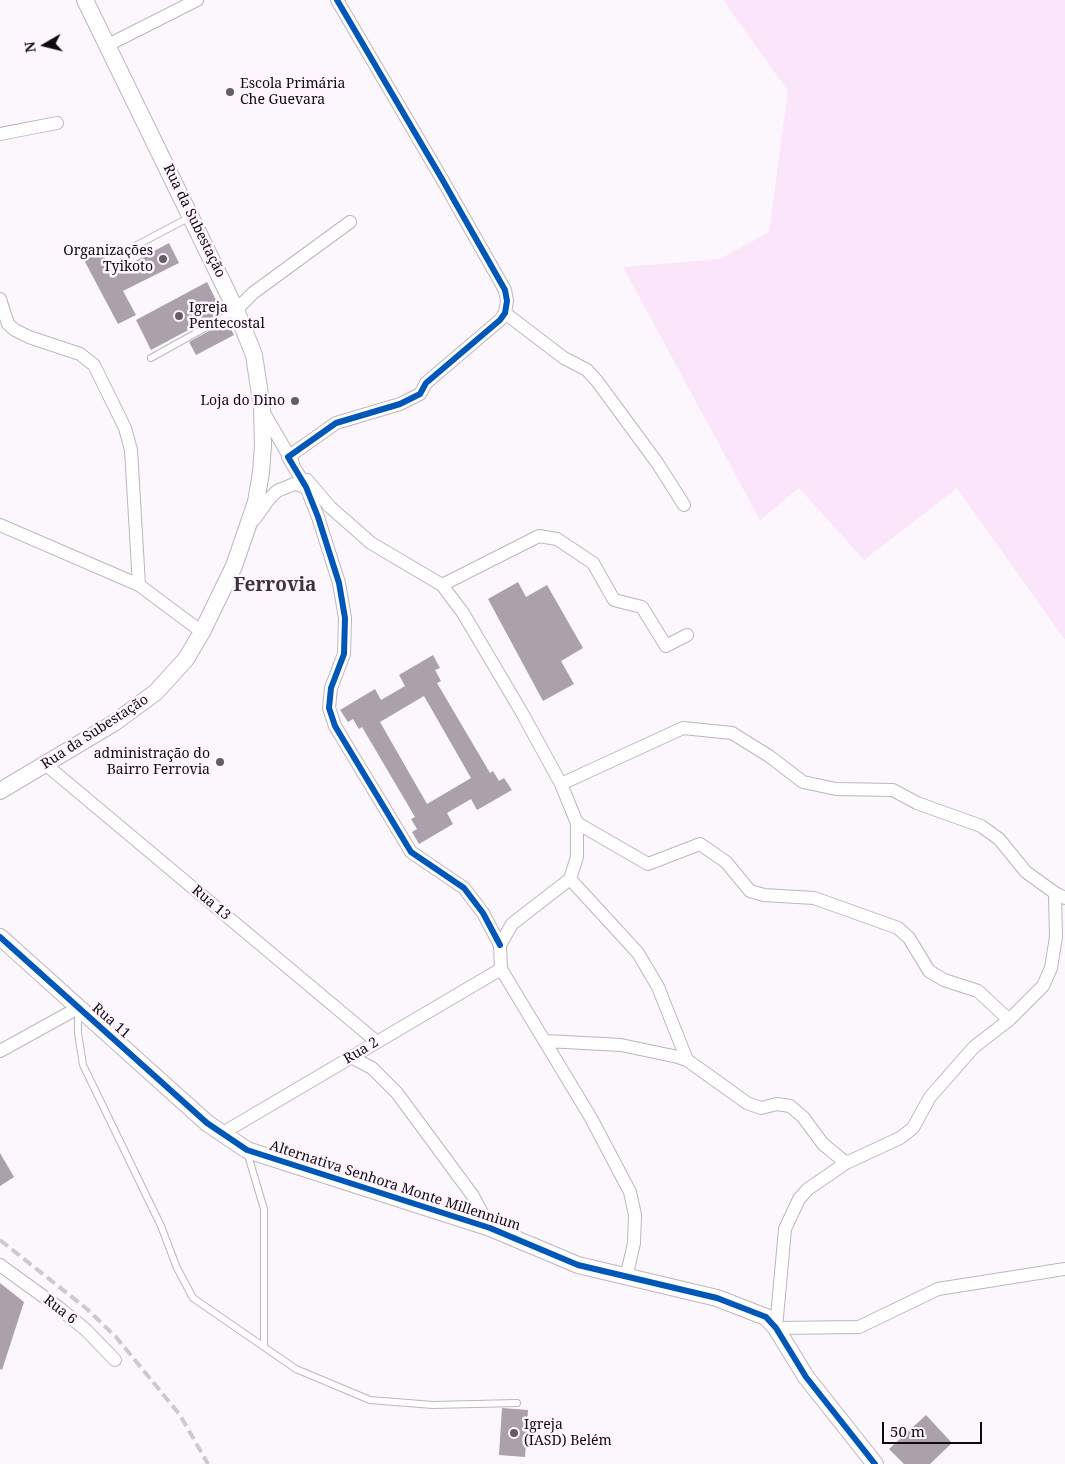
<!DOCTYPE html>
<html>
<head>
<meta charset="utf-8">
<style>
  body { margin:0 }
  #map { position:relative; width:1065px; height:1464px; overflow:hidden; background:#fcf7fc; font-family:"Noto Serif",serif }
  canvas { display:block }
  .north { position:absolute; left:20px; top:20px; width:50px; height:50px; -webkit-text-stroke:4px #fff4ff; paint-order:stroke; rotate:262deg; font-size:14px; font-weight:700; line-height:20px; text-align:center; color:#0f0b0f }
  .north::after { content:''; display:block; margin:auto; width:18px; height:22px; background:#0f0b0f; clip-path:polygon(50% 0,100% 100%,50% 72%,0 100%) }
  .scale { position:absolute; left:882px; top:1422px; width:100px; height:22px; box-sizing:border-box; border:2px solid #0f0b0f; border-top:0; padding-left:6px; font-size:15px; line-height:18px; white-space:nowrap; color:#0f0b0f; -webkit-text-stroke:4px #fff4ff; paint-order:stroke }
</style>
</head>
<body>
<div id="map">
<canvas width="1065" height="1464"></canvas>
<div class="north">N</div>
<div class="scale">50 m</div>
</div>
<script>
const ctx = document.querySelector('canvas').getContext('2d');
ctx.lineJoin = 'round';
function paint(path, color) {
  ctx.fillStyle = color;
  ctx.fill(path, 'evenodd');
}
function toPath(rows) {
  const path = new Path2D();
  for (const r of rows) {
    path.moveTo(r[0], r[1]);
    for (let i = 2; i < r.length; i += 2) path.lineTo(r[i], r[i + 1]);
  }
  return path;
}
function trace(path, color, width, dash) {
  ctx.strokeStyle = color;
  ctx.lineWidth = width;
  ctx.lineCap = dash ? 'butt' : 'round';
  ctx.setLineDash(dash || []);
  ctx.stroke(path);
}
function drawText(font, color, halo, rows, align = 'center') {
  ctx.font = font + ' "Noto Serif",serif';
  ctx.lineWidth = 5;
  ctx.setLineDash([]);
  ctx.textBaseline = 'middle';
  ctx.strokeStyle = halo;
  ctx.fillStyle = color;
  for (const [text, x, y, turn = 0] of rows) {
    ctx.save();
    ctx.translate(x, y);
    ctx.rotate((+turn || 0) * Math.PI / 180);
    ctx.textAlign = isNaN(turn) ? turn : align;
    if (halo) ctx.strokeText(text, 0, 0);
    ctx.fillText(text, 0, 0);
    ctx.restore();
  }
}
paint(toPath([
  [723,0,1065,0,1065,640,957,488,864,560,799,488,760,520,623,267,720,259,769,232,788,91]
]), '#fbe5fb');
paint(toPath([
  [169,243,179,263,123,291,136,315,118,324,84,260,101,250,113,273],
  [207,282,222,312,151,350,136,320],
  [227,321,234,335,196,355,189,342],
  [518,582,526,597,547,585,583,648,561,661,574,684,543,701,488,599],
  [433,655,440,668,435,670,441,681,437,683,490,773,493,771,499,781,504,778,512,790,477,810,471,799,447,813,453,824,419,844,412,832,417,829,411,819,415,817,362,727,359,729,353,719,348,722,340,710,375,689,381,700,405,686,399,675],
  [424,696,471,778,427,804,380,722],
  [0,1153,14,1177,0,1186],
  [0,1283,24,1302,2,1370,0,1369],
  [502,1408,528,1410,525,1457,499,1455],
  [926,1415,952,1443,930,1464,904,1464,889,1449]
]), '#aba1ab');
const service = toPath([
  [122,253,190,217],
  [151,358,235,311],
  [78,1009,78,1033,83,1065,161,1226,177,1268,193,1298,296,1369,370,1400,433,1405,517,1403],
  [247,1152,264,1209,264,1346]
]);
const minor = toPath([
  [337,0,442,179,505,290,507,301,505,313,500,320,426,383,420,394,400,404,336,423,288,457,306,487,318,517,339,583,345,618,344,654,331,688,329,708,335,726,411,852,464,888,483,913,500,945],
  [108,45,197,0],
  [0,134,57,123],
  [0,299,8,324,15,330,29,337,80,354,94,365,125,428,131,450,139,585],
  [236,310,253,293,350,222],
  [505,313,564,358,587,370,597,381,658,464,684,505],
  [263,411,293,463],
  [307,480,330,507,371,543,442,585,463,613,521,711,561,784,577,823,577,857,570,879,512,924,500,945,501,969,591,1118,630,1192,635,1215,634,1243,626,1278],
  [254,520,269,499,277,491,294,484,306,487],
  [0,525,139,585,202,632],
  [442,585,539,536,557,539,593,563,614,600,642,607,666,646,687,635],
  [45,764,377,1042],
  [561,784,683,728,732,733,769,756,803,782,836,789,893,790,917,803,981,826,999,839,1026,872,1055,893,1065,898],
  [577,823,648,864,700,844,726,862,750,891,764,895,814,898,898,928,909,938,929,971,944,980,978,991,1009,1020],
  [570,879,638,953,658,987,687,1060],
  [1055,893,1056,937,1051,968,1043,986,1009,1020,974,1047,930,1097,913,1128,900,1138,846,1163,808,1189,799,1199,785,1229,776,1328,859,1327,938,1289,1065,1269],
  [546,1041,621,1045,678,1057,687,1060,747,1103,761,1108,777,1104,790,1106,803,1117,823,1144,846,1163],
  [0,1051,78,1008],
  [351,1057,372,1068,397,1093,473,1196,490,1228],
  [221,1134,501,969],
  [0,1265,58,1307,86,1330,115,1360]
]);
const tertiary = toPath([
  [0,791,114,723,156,692,186,659,202,632,234,566,256,502,261,472,263,445,262,408,254,355,236,310,85,0],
  [0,937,207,1123,247,1150,490,1228,578,1265,717,1298,766,1317,776,1328,806,1377,875,1464]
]);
trace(service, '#bcb7bb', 8);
trace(minor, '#bcb7bb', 14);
trace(tertiary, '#bcb7bb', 18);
trace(service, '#fffeff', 6);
trace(minor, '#fffeff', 12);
trace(tertiary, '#fffeff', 16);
trace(toPath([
  [0,1240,87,1309,116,1337,180,1415,208,1464]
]), '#cccacc', 4, [10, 5]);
trace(toPath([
  [337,0,442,179,505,290,507,301,505,313,500,320,426,383,420,394,400,404,336,423,288,457,306,487,318,517,339,583,345,618,344,654,331,688,329,708,335,726,411,852,464,888,483,913,500,945],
  [0,937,207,1123,247,1150,490,1228,578,1265,717,1298,766,1317,776,1328,806,1377,875,1464]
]), '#0057b8', 6);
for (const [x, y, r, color] of [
  [230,92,5,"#625e62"],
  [163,259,5,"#625e62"],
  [179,316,5,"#625e62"],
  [295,401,5,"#625e62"],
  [220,762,5,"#625e62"],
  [514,1433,5,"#625e62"]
]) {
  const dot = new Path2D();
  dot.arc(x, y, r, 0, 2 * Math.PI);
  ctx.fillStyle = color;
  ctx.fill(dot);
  trace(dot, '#fff4ff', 2);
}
drawText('14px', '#0f0b0f', '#fff4ff', [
  ["Escola Primária",240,84],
  ["Che Guevara",240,100],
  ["Organizações",153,251,"right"],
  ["Tyikoto",153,267,"right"],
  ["Igreja",189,308],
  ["Pentecostal",189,324],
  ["Loja do Dino",285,401,"right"],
  ["administração do",210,754,"right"],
  ["Bairro Ferrovia",210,770,"right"],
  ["Igreja",524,1425],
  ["(IASD) Belém",524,1441]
], 'left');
drawText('14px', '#0f0b0f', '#fff4ff', [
  ["Rua da Subestação",194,221,64],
  ["Rua da Subestação",95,732,-33],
  ["Rua 13",211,903,40],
  ["Rua 11",111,1021,41],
  ["Rua 2",361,1051,-31],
  ["Alternativa Senhora Monte Millennium",395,1186,18],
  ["Rua 6",60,1310,38]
]);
drawText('bold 19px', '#3b333b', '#fff4ff', [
  ["Ferrovia",275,586]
]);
</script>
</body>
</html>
